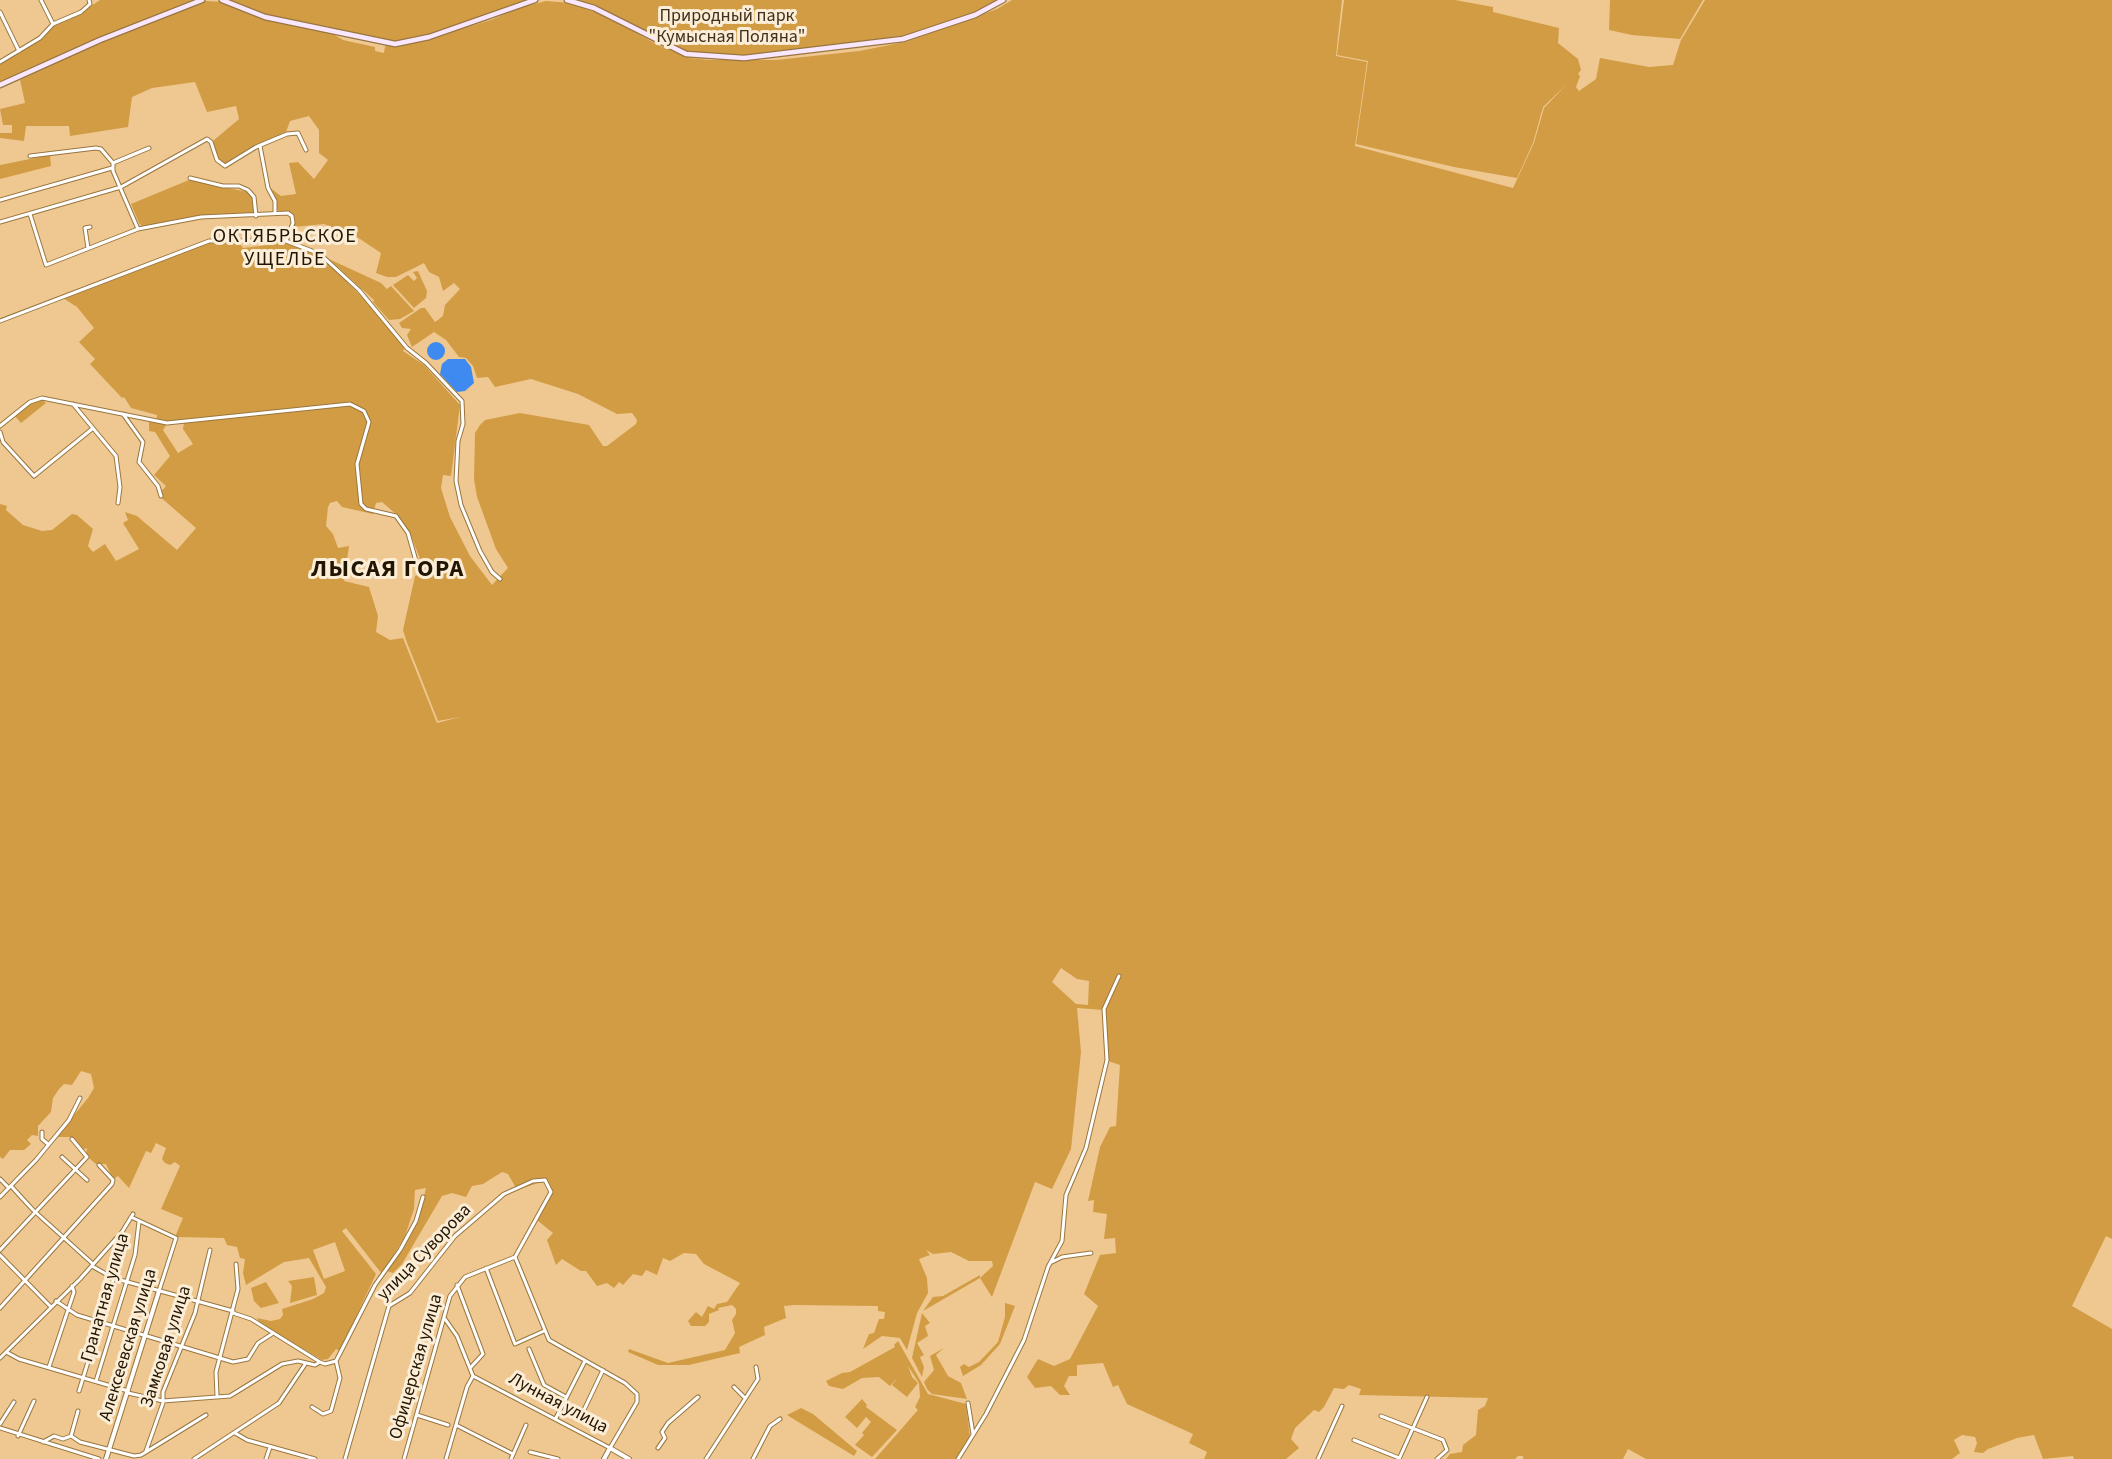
<!DOCTYPE html>
<html>
<head>
<meta charset="utf-8">
<style>
  body { margin:0 }
  canvas { display:block; background:#eec890 }
</style>
</head>
<body>
<canvas width="2112" height="1459"></canvas>
<script>
const ctx = document.querySelector('canvas').getContext('2d');
ctx.lineJoin = 'round';
function paint(path, color) {
  ctx.fillStyle = color;
  ctx.fill(path, 'evenodd');
}
function toPath(rows) {
  const path = new Path2D();
  for (const r of rows) {
    if (r.length === 3) {
      path.moveTo(r[0] + r[2], r[1]);
      path.arc(r[0], r[1], r[2], 0, 2 * Math.PI);
      continue;
    }
    path.moveTo(r[0], r[1]);
    for (let i = 2; i < r.length; i += 2) path.lineTo(r[i], r[i + 1]);
  }
  return path;
}
function trace(path, color, width, dash) {
  ctx.strokeStyle = color;
  ctx.lineWidth = width;
  ctx.lineCap = dash ? 'butt' : 'round';
  ctx.setLineDash(dash || []);
  ctx.stroke(path);
}
function drawText(font, color, halo, rows, align = 'center') {
  ctx.font = font + ' "Source Sans 3",sans-serif';
  ctx.lineWidth = 6;
  ctx.setLineDash([]);
  ctx.textBaseline = 'middle';
  ctx.strokeStyle = halo;
  ctx.fillStyle = color;
  for (const [text, x, y, turn = 0] of rows) {
    ctx.save();
    ctx.translate(x, y);
    ctx.rotate((+turn || 0) * Math.PI / 180);
    ctx.textAlign = isNaN(turn) ? turn : align;
    if (halo) ctx.strokeText(text, 0, 0);
    ctx.fillText(text, 0, 0);
    ctx.restore();
  }
}
paint(toPath([
  [100,0,196,0,107,34,0,83,0,64,39,40,55,24,82,12],
  [229,0,527,0,443,31,407,41,393,42,266,16],
  [577,0,1002,0,961,18,913,34,778,54,728,57,689,53,604,10],
  [1012,0,1342,0,1336,56,1367,62,1355,146,1513,188,1534,143,1544,108,1567,84,1543,107,1533,143,1517,178,1454,167,1356,144,1368,61,1337,55,1344,0,1455,0,1493,7,1493,12,1559,28,1558,43,1578,59,1581,70,1578,74,1580,76,1576,87,1579,91,1596,79,1600,58,1649,67,1673,65,1681,40,1705,0,2112,0,2112,1239,2106,1236,2072,1306,2112,1329,2112,1459,2074,1459,2073,1456,2043,1459,2034,1435,2017,1438,1988,1449,1983,1453,1974,1452,1977,1443,1975,1437,1962,1435,1954,1440,1960,1453,1952,1459,1646,1459,1628,1449,1623,1459,1523,1459,1523,1456,1518,1456,1515,1459,1446,1459,1450,1454,1462,1452,1463,1445,1476,1435,1478,1410,1485,1406,1488,1398,1359,1395,1361,1389,1349,1385,1344,1389,1334,1388,1324,1407,1319,1412,1314,1410,1295,1428,1291,1439,1299,1448,1286,1459,1204,1459,1207,1452,1189,1443,1193,1434,1127,1404,1118,1385,1113,1387,1103,1363,1077,1365,1077,1376,1069,1376,1064,1386,1070,1395,1060,1395,1051,1386,1035,1388,1027,1377,1038,1359,1054,1366,1070,1359,1098,1306,1084,1294,1100,1255,1116,1253,1115,1238,1104,1239,1107,1214,1093,1212,1094,1200,1088,1201,1100,1147,1110,1127,1116,1126,1120,1065,1108,1061,1106,1011,1103,1010,1077,1008,1081,1052,1071,1149,1052,1189,1035,1182,992,1297,980,1278,923,1311,933,1297,943,1296,980,1275,980,1278,993,1266,992,1261,969,1261,951,1252,933,1254,926,1250,930,1255,919,1259,927,1278,928,1293,917,1313,907,1350,900,1338,882,1336,863,1349,869,1334,874,1333,879,1319,884,1319,885,1312,878,1311,878,1306,795,1305,784,1306,786,1318,764,1327,765,1335,739,1347,740,1353,689,1365,658,1365,628,1352,629,1349,668,1363,725,1350,735,1333,732,1320,736,1314,736,1309,732,1305,718,1308,719,1310,709,1314,709,1322,705,1326,691,1326,688,1321,696,1312,702,1317,708,1306,714,1309,717,1304,727,1302,740,1283,704,1264,696,1254,684,1253,670,1261,663,1258,657,1275,646,1270,642,1276,633,1274,623,1285,619,1282,614,1288,607,1283,597,1286,586,1271,581,1271,562,1259,556,1265,547,1240,553,1233,537,1220,550,1193,544,1181,517,1190,508,1174,502,1172,483,1184,472,1186,466,1197,452,1193,442,1196,402,1264,393,1273,387,1271,418,1222,426,1188,415,1190,414,1209,405,1236,382,1274,346,1228,342,1231,376,1274,340,1351,336,1349,328,1359,322,1360,260,1323,257,1318,271,1321,280,1319,283,1315,282,1309,313,1299,324,1293,326,1287,309,1258,284,1262,246,1285,243,1273,245,1259,240,1258,237,1247,227,1245,224,1238,175,1237,183,1218,161,1209,180,1166,175,1162,170,1165,165,1163,162,1159,166,1148,156,1143,151,1153,146,1151,129,1188,118,1176,113,1179,106,1164,96,1164,89,1158,86,1154,87,1148,82,1150,78,1147,72,1137,58,1137,47,1148,88,1098,94,1088,91,1074,81,1071,72,1085,64,1084,59,1089,53,1098,51,1112,38,1126,38,1136,32,1135,27,1140,31,1144,24,1150,10,1150,3,1159,0,1157,0,504,7,506,6,510,23,525,42,531,52,530,72,514,77,515,93,529,88,546,93,552,105,544,116,561,139,549,123,523,128,520,125,512,137,516,177,550,196,528,158,495,166,486,154,475,170,456,155,432,149,431,149,421,156,422,157,415,131,408,124,397,122,398,90,364,95,359,79,342,94,328,77,307,63,298,208,243,240,244,243,248,285,243,320,255,369,304,405,348,403,351,424,365,460,405,451,476,443,475,441,488,450,517,470,556,492,585,508,568,496,549,477,497,474,479,475,433,480,425,485,420,520,413,589,425,603,446,607,446,636,424,637,420,632,413,617,414,578,394,531,379,495,387,488,377,477,378,473,366,466,358,459,357,446,340,434,332,412,347,407,335,411,329,402,328,399,323,421,308,425,308,435,322,443,316,445,305,460,289,454,283,443,291,439,277,429,272,424,263,396,277,387,277,376,273,381,253,357,237,324,224,294,227,293,216,277,210,276,201,269,187,281,196,296,194,289,163,298,162,314,179,328,160,319,153,319,130,309,116,290,121,286,132,225,164,218,159,213,141,239,119,236,106,207,112,195,82,152,88,132,97,128,127,70,136,69,126,26,126,24,141,0,138,0,133,12,133,12,125,3,125,0,109,25,103,20,80,101,41,206,1,224,2,257,16,333,34,343,40,375,47,375,51,384,53,385,46,407,45,491,20,519,8,546,1,571,3,607,17,658,45,690,58,710,60,776,60,859,51,905,42,997,9],
  [184,423,183,429,193,444,178,453,163,430,167,424],
  [337,501,342,507,373,514,376,503,382,502,397,515,410,533,425,572,415,576,403,630,406,640,438,721,460,717,437,723,403,638,390,640,376,632,378,616,369,587,344,581,349,546,338,548,333,534,326,526,328,507,330,503],
  [1061,968,1077,979,1089,981,1088,1005,1076,1004,1052,982],
  [335,1242,345,1271,324,1279,313,1250],
  [1610,0,1703,0,1680,39,1632,35,1609,30],
  [50,155,51,166,0,179,0,165],
  [189,180,248,192,253,197,254,214,200,216,142,226,139,223,131,204],
  [329,259,381,283,387,289,391,286,414,311,400,319,389,320,373,302,374,300],
  [418,271,427,291,426,298,414,308,393,285,408,275,414,281,417,278,413,272],
  [42,400,46,403,21,423,15,416,32,403],
  [314,1277,317,1295,290,1303,292,1286,288,1281],
  [266,1282,279,1303,261,1308,254,1301,251,1288],
  [1005,1303,1015,1306,1000,1344,981,1365,963,1376,960,1367,964,1364,969,1367,979,1362,998,1342,1005,1317],
  [922,1313,930,1323,925,1326,928,1336,917,1343,924,1355,920,1357,924,1367,922,1377,912,1358],
  [898,1341,928,1394,966,1404,970,1438,956,1459,875,1459,918,1410,915,1407,920,1397,919,1383,908,1366,912,1377,918,1383,907,1397,892,1385,898,1377,890,1386,879,1377,862,1378,843,1389,829,1386,826,1381,842,1373,850,1372,895,1347,894,1345],
  [944,1348,936,1355,948,1376,961,1383,967,1399,932,1394,927,1389,924,1382,934,1370,930,1356],
  [862,1399,867,1405,866,1407,897,1430,872,1457,855,1445,864,1435,862,1433,871,1422,866,1417,857,1428,845,1417],
  [801,1408,813,1414,857,1451,854,1456,787,1415]
]), '#d29c44');
paint(toPath([
  [436,351,9],
  [448,359,465,359,471,367,474,383,465,391,457,392,440,374,442,364]
]), '#3f8af0');
const minor = toPath([
  [41,0,53,24],
  [0,12,19,51],
  [0,62,40,38,53,24,81,12,90,4,89,0],
  [260,146,268,188,275,201,275,213],
  [30,156,96,148,101,149,113,163,113,171,138,229],
  [113,163,149,148],
  [190,178,223,186,239,186,248,190,254,197,256,216],
  [0,200,112,168],
  [30,214,46,265,138,229,201,217,288,213,292,216,293,223,286,241],
  [0,222,121,187,207,139,211,142,217,160,225,166,256,147,287,134,298,133,306,150],
  [88,248,85,228,90,227],
  [0,321,209,241,286,241,320,254,359,290,407,348,426,363,462,401,463,424,458,441,456,481,461,505,480,551,492,572,500,579],
  [73,404,116,456,120,487,118,503],
  [123,414,143,442,139,462,158,486,161,496],
  [0,426,30,402,42,398,167,423,350,404,364,411,369,422,357,464,361,504,366,509,396,516,408,533,416,561],
  [0,432,3,442,34,476,92,429],
  [42,1132,42,1139,48,1144],
  [62,1157,87,1180],
  [0,1179,8,1187],
  [11,1186,33,1210,93,1264],
  [0,1197,36,1160,69,1120,80,1098],
  [131,1217,176,1238,159,1291],
  [0,1250,87,1157,72,1139],
  [0,1255,51,1307],
  [1052,1262,1062,1257,1091,1253],
  [92,1266,113,1278,233,1311],
  [486,1268,515,1344,544,1331],
  [457,1285,483,1354,471,1367],
  [56,1301,77,1315,233,1362,248,1359,258,1343,272,1334],
  [0,1308,112,1184,113,1180,99,1165],
  [233,1313,251,1319,320,1362],
  [445,1319,457,1336,473,1376,467,1387,446,1459],
  [529,1349,544,1385,566,1397],
  [8,1353,19,1359,128,1391],
  [0,1358,80,1279,122,1232,133,1214],
  [49,1367,74,1292,72,1286],
  [473,1376,610,1448,637,1402,637,1394,625,1383,549,1340,515,1257],
  [96,1381,135,1255,139,1222],
  [734,1387,744,1397],
  [79,1391,116,1271],
  [128,1393,163,1401,230,1396,282,1364,298,1361,315,1365,320,1362,325,1364,336,1361],
  [217,1396,216,1372,238,1289,236,1264],
  [968,1403,973,1434],
  [312,1407,323,1414,331,1411,340,1378,336,1361,375,1285,400,1250,416,1221,423,1197],
  [583,1412,603,1370],
  [417,1415,448,1425],
  [1381,1416,1443,1440,1447,1450,1437,1459],
  [556,1418,585,1361],
  [0,1424,14,1402],
  [456,1425,513,1454],
  [0,1428,99,1459],
  [235,1433,247,1440,315,1459],
  [18,1436,34,1401],
  [71,1436,80,1442,134,1456,141,1455,206,1415],
  [71,1436,78,1411],
  [1354,1440,1399,1458],
  [43,1442,54,1436,63,1439,71,1436],
  [658,1448,665,1438,662,1432,668,1423,698,1397],
  [146,1451,163,1403,163,1392,195,1313,210,1250],
  [530,1452,558,1459],
  [194,1459,279,1403,306,1363],
  [266,1459,270,1447],
  [345,1459,389,1306,410,1293,455,1236,504,1194,533,1181,545,1180,551,1192,515,1257,465,1277,450,1296,404,1459],
  [511,1459,526,1425],
  [706,1459,758,1379,756,1367],
  [753,1459,770,1426,780,1419],
  [958,1459,986,1414,1024,1340,1048,1267,1062,1241,1066,1195,1086,1148,1107,1060,1104,1009,1119,976],
  [1318,1459,1342,1406],
  [1399,1459,1427,1397]
]);
const tertiary = toPath([
  [106,1459,159,1291],
  [604,1459,610,1448,629,1459]
]);
const secondary = toPath([
  [222,0,265,17,395,44,429,37,535,0],
  [567,0,594,8,686,54,744,58,903,39,975,15,1003,0],
  [0,85,100,40,202,0]
]);
trace(minor, '#997640', 5);
trace(tertiary, '#997640', 6);
trace(secondary, '#997640', 7);
trace(minor, '#fff', 3);
trace(tertiary, '#fff', 4);
trace(secondary, '#f8e7fe', 4.5);
drawText('18px', '#3f311b', '#fcedd7', [
  ["Природный парк",727,17],
  ["\"Кумысная Поляна\"",727,38]
]);
drawText('18px', '#221501', '#fcedd7', [
  ["улица Суворова",425,1253,-46],
  ["Гранатная улица",106,1298,-74],
  ["Алексеевская улица",129,1345,-73],
  ["Замковая улица",167,1347,-72],
  ["Офицерская улица",417,1367,-74],
  ["Лунная улица",558,1404,28]
]);
ctx.letterSpacing = '1.5px';
drawText('20px', '#221501', '#fcedd7', [
  ["ОКТЯБРЬСКОЕ",285,238],
  ["УЩЕЛЬЕ",285,261]
]);
ctx.letterSpacing = '0px';
ctx.letterSpacing = '1.5px';
drawText('bold 24px', '#221501', '#fcedd7', [
  ["ЛЫСАЯ ГОРА",388,571]
]);
ctx.letterSpacing = '0px';
</script>
</body>
</html>
